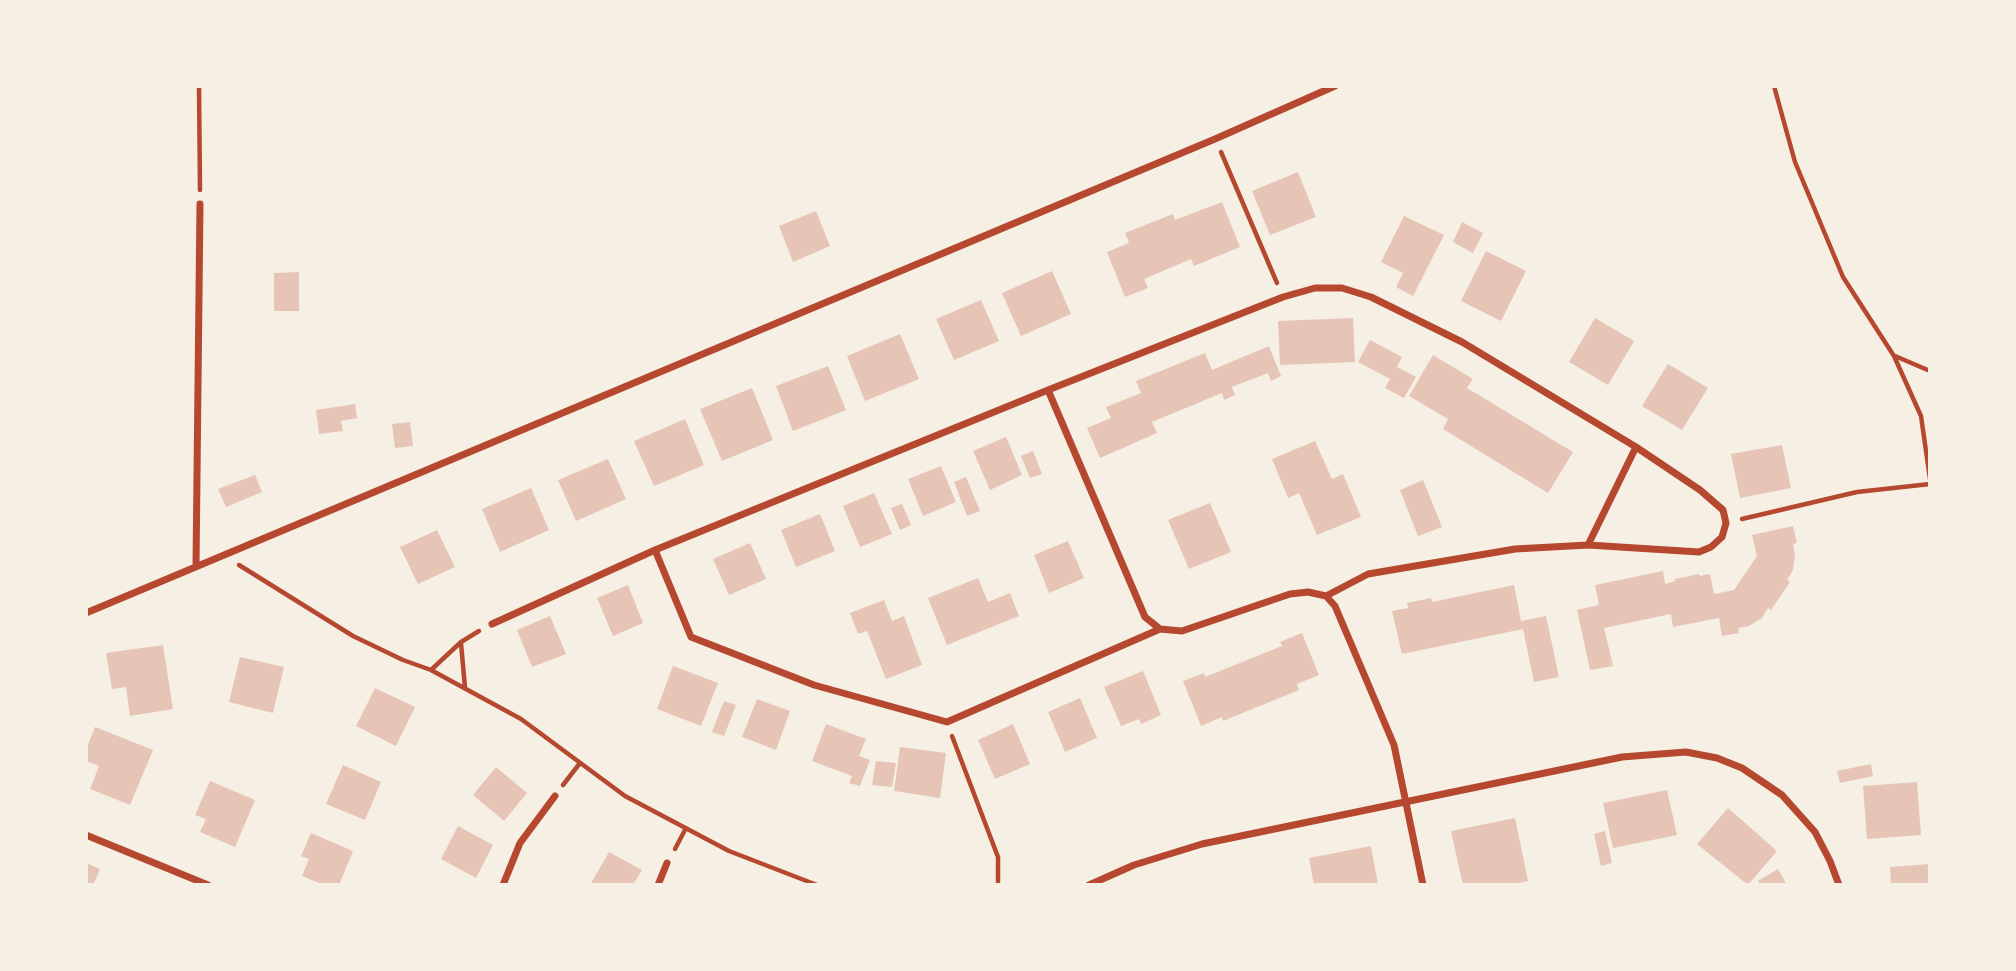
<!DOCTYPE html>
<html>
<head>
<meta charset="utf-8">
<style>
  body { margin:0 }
  #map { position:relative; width:2016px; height:971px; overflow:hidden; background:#f6efe4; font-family:Signika,sans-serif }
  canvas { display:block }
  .frame { position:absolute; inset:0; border:88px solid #f6efe4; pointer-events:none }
</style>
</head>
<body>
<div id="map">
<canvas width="2016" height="971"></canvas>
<div class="frame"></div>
</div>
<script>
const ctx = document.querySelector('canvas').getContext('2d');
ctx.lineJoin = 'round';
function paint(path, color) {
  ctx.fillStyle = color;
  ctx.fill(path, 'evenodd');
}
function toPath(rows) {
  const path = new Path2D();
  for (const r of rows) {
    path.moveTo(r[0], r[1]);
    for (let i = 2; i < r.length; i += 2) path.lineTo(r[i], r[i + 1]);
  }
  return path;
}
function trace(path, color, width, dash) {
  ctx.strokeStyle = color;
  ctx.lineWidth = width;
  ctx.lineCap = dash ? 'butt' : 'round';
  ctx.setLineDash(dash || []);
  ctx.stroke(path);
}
paint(toPath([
  [1298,172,1316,217,1270,235,1252,191],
  [1222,202,1240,247,1194,266,1191,259,1144,279,1148,288,1125,297,1107,252,1129,243,1125,233,1173,214,1175,220],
  [816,211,830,246,793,262,779,226],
  [1404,216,1444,235,1413,296,1396,287,1403,273,1381,262],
  [1462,222,1483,233,1473,253,1453,242],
  [1486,251,1526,271,1501,321,1461,301],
  [1052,271,1071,314,1021,336,1002,293],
  [299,272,299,311,274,311,274,273],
  [981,300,999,341,954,360,936,319],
  [1353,318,1355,362,1280,365,1278,321],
  [1595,318,1634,341,1608,385,1569,362],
  [900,334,919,379,865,401,847,356],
  [1370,340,1402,357,1397,367,1416,377,1404,398,1385,388,1390,379,1358,362],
  [1269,346,1281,376,1271,381,1268,373,1232,387,1235,395,1224,400,1222,393,1152,422,1157,433,1100,458,1087,428,1111,418,1106,407,1141,393,1136,381,1205,353,1212,370],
  [1433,355,1473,379,1467,388,1573,452,1548,493,1443,429,1448,419,1409,396],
  [1668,364,1708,388,1682,430,1642,406],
  [828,366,846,410,793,431,776,386],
  [752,388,773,440,722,461,700,409],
  [355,404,357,418,341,421,343,431,319,434,316,410],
  [685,419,704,465,654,486,634,441],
  [410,422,413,446,395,448,392,424],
  [1006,437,1022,475,990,490,973,451],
  [1315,441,1332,479,1343,474,1361,517,1317,535,1299,493,1288,498,1272,459],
  [1782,445,1791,488,1740,498,1731,454],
  [1033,451,1042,474,1030,478,1021,456],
  [608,459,626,499,576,521,558,480],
  [941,466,956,502,923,516,908,479],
  [255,475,262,492,226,507,218,489],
  [966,477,980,511,967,516,954,482],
  [1423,480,1442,527,1418,536,1400,490],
  [531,488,549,530,500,552,482,509],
  [874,493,892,534,860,547,843,506],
  [1210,503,1231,552,1189,569,1168,520],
  [902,504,911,525,900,530,891,508],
  [820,514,835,551,796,567,781,530],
  [1793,526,1797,543,1793,544,1795,556,1793,570,1787,580,1790,582,1771,610,1768,608,1762,618,1749,626,1738,628,1739,633,1722,636,1719,618,1673,627,1671,614,1604,628,1613,666,1590,670,1577,610,1599,605,1595,585,1663,571,1665,584,1675,581,1675,579,1699,574,1700,576,1710,574,1714,594,1734,590,1757,556,1752,535],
  [437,530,455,567,418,584,400,547],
  [1068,541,1084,578,1049,593,1034,555],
  [750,543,766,579,729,595,713,559],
  [978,578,988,602,1010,593,1019,616,947,645,928,598],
  [628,585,643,623,613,636,597,598],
  [1514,585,1521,621,1546,616,1559,677,1534,682,1523,629,1402,654,1392,611,1408,608,1407,603,1431,598,1432,602],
  [884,600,892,621,904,616,922,665,886,679,867,631,858,634,850,613],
  [550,616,566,654,532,667,517,630],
  [1302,633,1319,675,1297,684,1299,690,1223,721,1222,717,1201,726,1183,681,1204,673,1205,677,1282,646,1280,642],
  [163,645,173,709,130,716,126,687,112,689,106,653],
  [240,657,284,667,273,713,229,702],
  [673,666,718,683,701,726,657,709],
  [1143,671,1161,715,1141,724,1139,719,1121,726,1104,687],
  [375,688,415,707,396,746,356,726],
  [1080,698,1097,738,1065,752,1048,712],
  [757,699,790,711,776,750,742,737],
  [724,701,736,705,724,736,712,732],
  [826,724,866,739,859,756,870,760,860,786,849,783,852,776,812,761],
  [1013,724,1030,764,995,779,978,740],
  [95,727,153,750,130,805,90,789,99,766,86,761,86,749],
  [900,747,946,753,940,798,894,791],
  [876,761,896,763,892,787,872,785],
  [1871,764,1873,776,1840,783,1837,771],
  [343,765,381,782,365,820,326,804],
  [496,767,527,793,504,821,473,795],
  [210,781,255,800,235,847,200,832,206,819,195,815],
  [1917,782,1921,835,1867,839,1863,786],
  [1667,790,1677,835,1613,848,1603,803],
  [1728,808,1777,851,1748,885,1697,844],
  [1515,818,1528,881,1510,885,1463,885,1451,831],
  [458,826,493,845,476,878,441,859],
  [1605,831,1612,863,1601,866,1594,834],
  [311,833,353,851,339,885,324,885,302,876,309,859,301,856],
  [1371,846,1378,885,1314,885,1309,858],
  [609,852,642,870,633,885,590,885],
  [86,863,100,869,93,885,86,885],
  [1930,864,1930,885,1891,885,1890,867],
  [1778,869,1787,885,1761,885,1758,881]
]), '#e6c5b7');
trace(toPath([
  [199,86,200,190],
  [1774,86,1795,162,1843,277,1894,356,1921,416,1930,479],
  [1221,152,1277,283],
  [1895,356,1930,371],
  [1742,519,1857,492,1930,484],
  [239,565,353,636,403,660,431,670,521,719,625,796,729,851,817,885],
  [461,643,465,688],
  [431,670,461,642,479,631],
  [952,736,998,857,998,885],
  [563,785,580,763],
  [675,849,686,828]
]), '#b5482f', 4.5);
trace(toPath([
  [1048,390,1145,617,1160,629],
  [1588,545,1636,447],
  [196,566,200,204],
  [1326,596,1368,574,1515,549,1588,545,1699,552,1711,547,1722,537,1726,523,1723,510,1700,490,1636,447,1462,342,1371,297,1342,288,1315,288,1283,297,1048,390,655,550,691,637,814,685,947,722,1160,629,1182,631,1290,594,1308,592,1326,596,1335,606,1394,745,1423,885],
  [86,613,1215,139,1335,86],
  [492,624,655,550],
  [86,835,208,885],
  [503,885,520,843,555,796],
  [658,885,667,863],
  [1089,885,1134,865,1202,844,1622,757,1686,752,1717,758,1742,768,1782,795,1815,832,1830,861,1839,885]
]), '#b5482f', 7);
</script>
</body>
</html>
